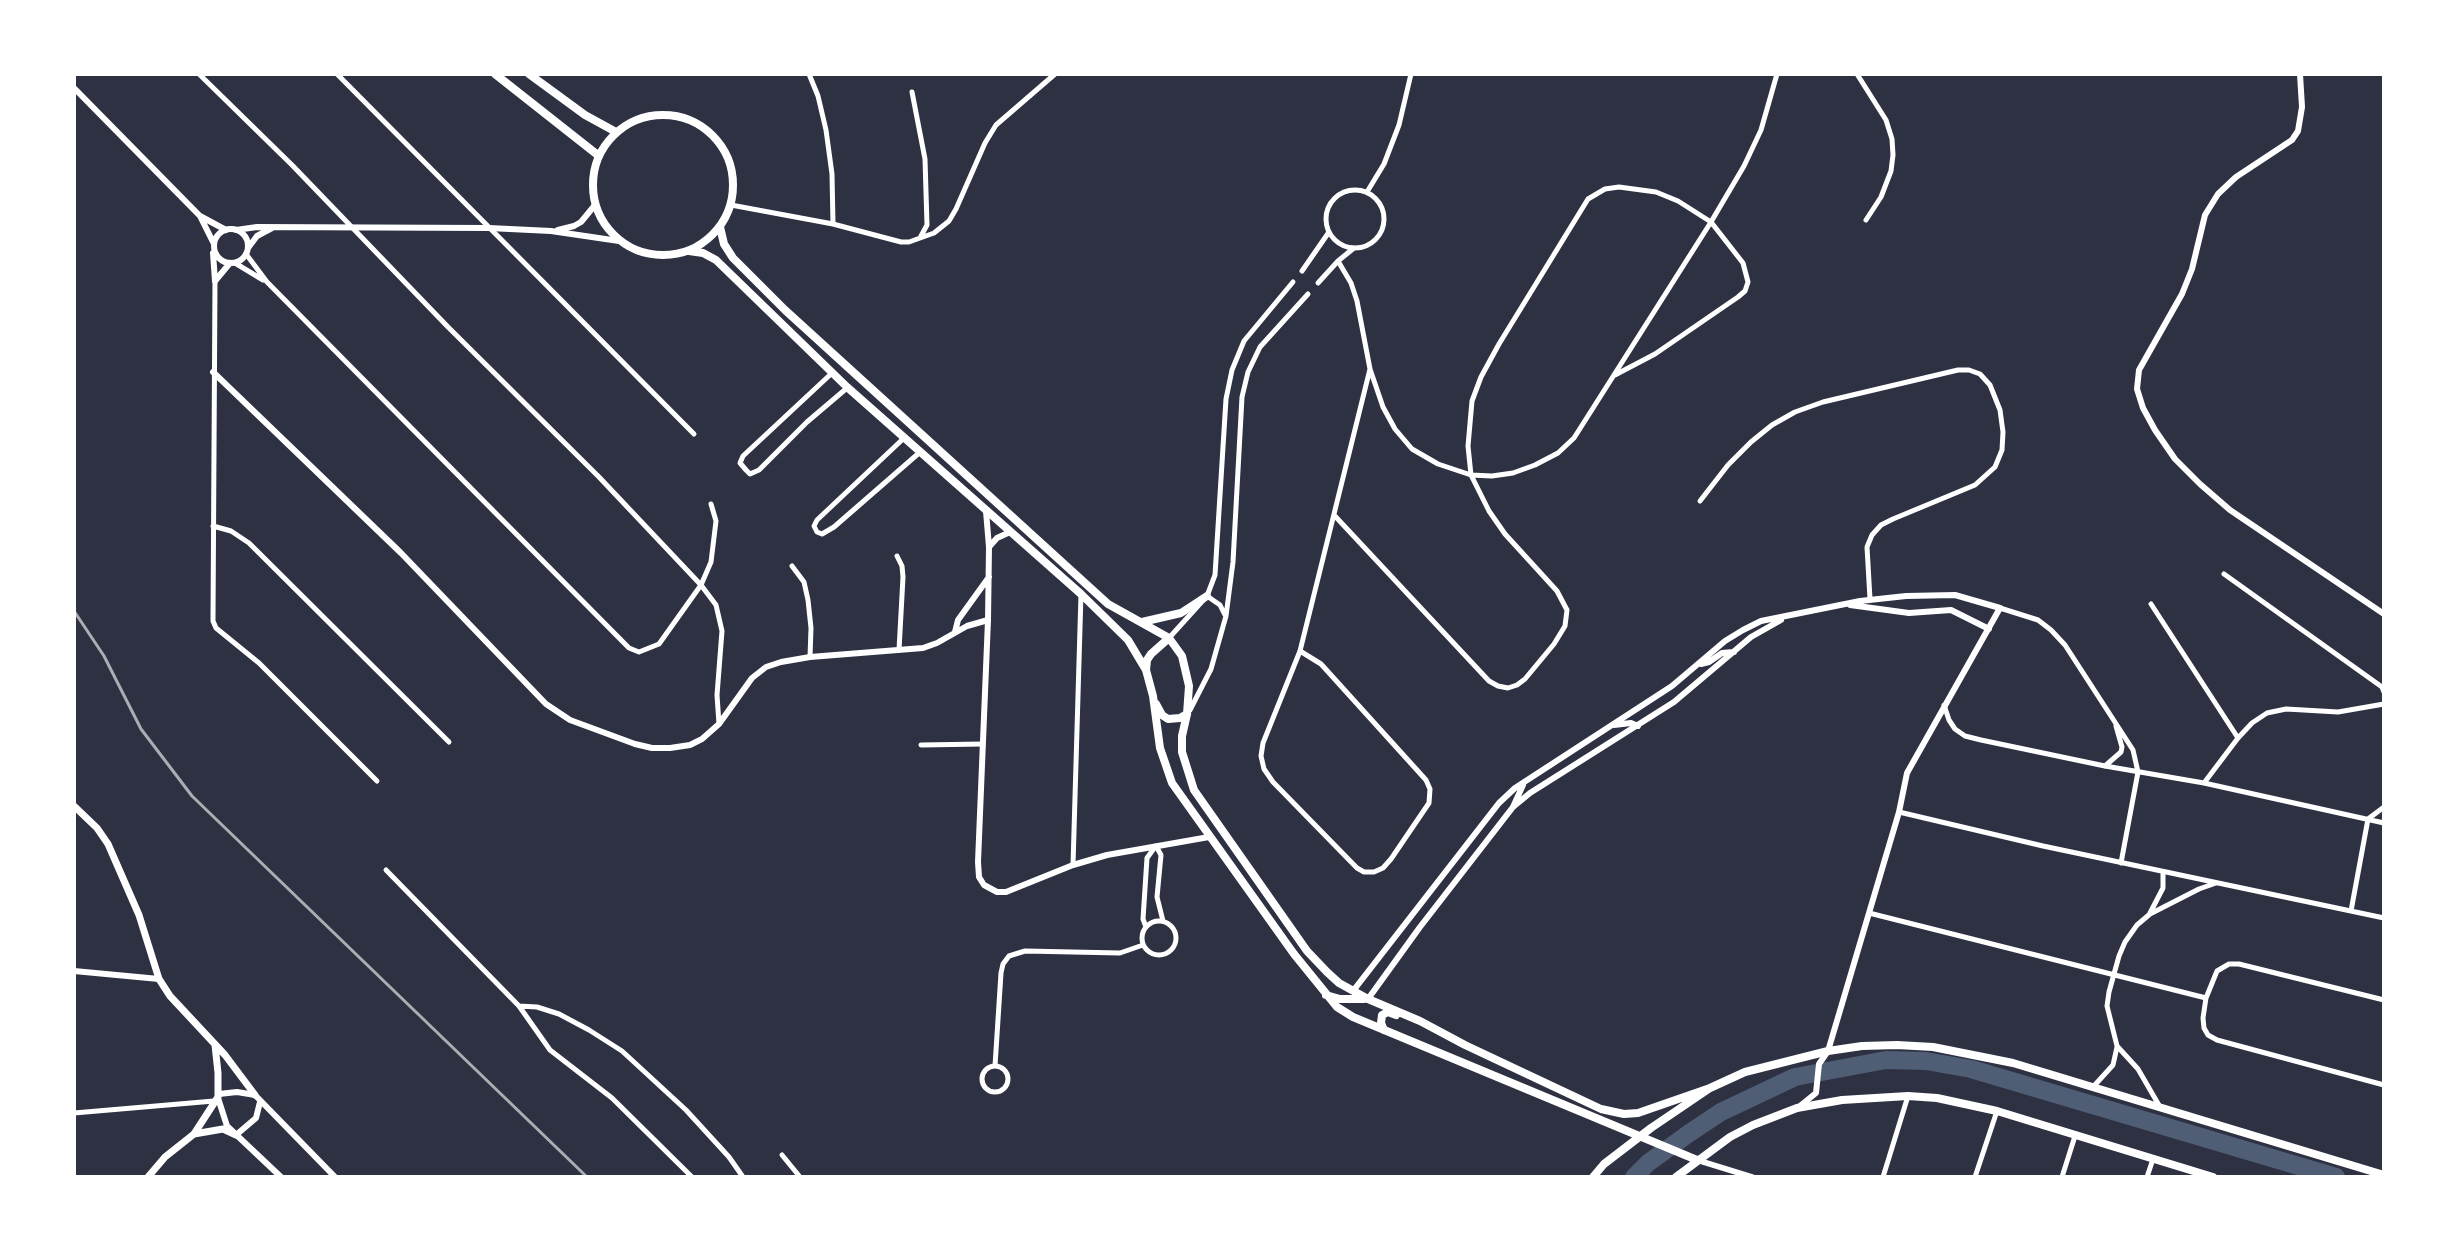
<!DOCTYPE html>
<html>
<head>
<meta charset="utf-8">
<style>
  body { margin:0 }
  #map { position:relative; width:2458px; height:1251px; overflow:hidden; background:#2d3142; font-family:"Varela Round",sans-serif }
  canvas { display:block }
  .frame { position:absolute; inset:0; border:76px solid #fff; pointer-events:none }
</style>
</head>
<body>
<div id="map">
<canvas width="2458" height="1251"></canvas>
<div class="frame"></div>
</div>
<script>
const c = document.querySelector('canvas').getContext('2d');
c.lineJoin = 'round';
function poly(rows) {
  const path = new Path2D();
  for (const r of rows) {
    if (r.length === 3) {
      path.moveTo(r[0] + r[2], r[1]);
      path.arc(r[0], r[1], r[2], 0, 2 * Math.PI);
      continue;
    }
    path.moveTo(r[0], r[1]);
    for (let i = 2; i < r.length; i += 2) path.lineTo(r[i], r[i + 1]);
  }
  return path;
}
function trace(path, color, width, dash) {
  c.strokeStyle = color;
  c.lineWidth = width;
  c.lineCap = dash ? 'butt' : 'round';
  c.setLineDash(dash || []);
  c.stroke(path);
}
trace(poly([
  [1634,1177,1648,1163,1688,1134,1721,1112,1795,1077,1886,1060,1926,1061,1971,1069,2336,1177]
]), '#4f5d75', 18);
trace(poly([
  [199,74,292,165,448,327,599,477,701,585,716,605,722,631,717,695,719,724],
  [337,74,694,434],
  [809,74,818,96,826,130,832,174,833,224],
  [1857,74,1886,120,1892,139,1893,155,1891,171,1881,197,1866,220],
  [912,92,925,159,927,225,921,236],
  [1355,219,29],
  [1367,192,1384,164,1399,125,1411,74],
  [731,205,833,224,901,242,909,242,934,233,949,221,956,209,985,143,996,125,1055,74],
  [246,254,267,282,629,648,639,652,659,644,701,585,711,562,716,521,711,504],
  [1338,261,1351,283,1357,301,1370,369,1383,407,1395,429,1412,449,1438,464,1471,475,1492,476,1513,473,1535,465,1558,453,1574,438,1711,222,1744,166,1761,130,1777,74],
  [235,263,263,280],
  [1302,271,1329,232],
  [215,281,213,621,216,628,259,663,377,781],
  [1318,283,1338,261,1354,248],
  [832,373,743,456,740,463,746,470,750,474,759,470,807,422,847,388],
  [904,438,817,520,814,526,817,532,822,534,834,527,919,453],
  [1700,501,1728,465,1751,442,1772,425,1795,412,1823,402,1958,370,1969,370,1980,374,1990,385,2000,410,2003,432,2002,450,1995,467,1975,485,1893,519,1881,525,1872,535,1867,547,1870,599],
  [1334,515,1489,681,1498,686,1508,688,1517,685,1525,679,1554,644,1565,626,1567,610,1557,591,1505,534,1489,511,1471,475,1468,446,1472,401,1481,377,1499,344,1588,199,1605,189,1619,187,1656,192,1678,201,1711,222,1743,263,1748,282,1745,291,1738,297,1655,354,1615,375],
  [213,526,231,531,249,543,449,742],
  [897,556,902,566,903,577,899,650],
  [792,566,804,582,808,600,811,628,810,657],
  [2224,574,2382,687,2384,692],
  [1207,596,1220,605,1225,615],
  [2151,604,2238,738],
  [2000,608,2038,620,2051,630,2065,645,2133,750,2138,772,2121,863],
  [1169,638,1207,596,1215,575,1226,399,1232,370,1244,341,1293,282],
  [1300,651,1321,664,1426,780,1430,789,1429,803,1391,859,1383,868,1374,872,1364,872,1357,868,1273,782,1264,769,1261,756,1263,743,1300,651,1370,369],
  [1944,705,1949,720,1955,729,1965,736,1981,740,2105,766,2204,783,2384,823],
  [1190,710,1211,669,1226,616,1233,562,1242,397,1248,372,1260,347,1308,294],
  [921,745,983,744],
  [2105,766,2121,752,2122,747,2116,726],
  [2204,783,2238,738,2252,723,2267,713,2286,709,2338,712,2384,704],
  [1899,812,2043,846,2384,918],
  [1156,846,1161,855,1157,897,1163,921],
  [1073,865,1081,594],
  [386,870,519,1006,550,1050,612,1098,692,1177],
  [2351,911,2368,819,2384,807],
  [1869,913,2206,998],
  [2150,913,2163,888,2163,872],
  [1159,938,17],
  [1146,927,1143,919,1147,858,1155,847],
  [2384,1000,2239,964,2229,964,2217,971,2206,998,2203,1018,2204,1028,2208,1035,2217,1040,2384,1085],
  [519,1006,537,1007,559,1014,589,1030,622,1051,686,1110,729,1157,743,1177],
  [995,1066,1001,973,1003,964,1009,956,1025,951,1120,953,1143,945],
  [995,1079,13],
  [2093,1087,2113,1065,2117,1047],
  [2160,1107,2138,1069,2117,1046,2107,1006,2109,992,2119,956,2125,942,2137,925,2150,914,2199,889,2216,883],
  [74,1113,214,1101],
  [782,1155,800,1177],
  [1883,1177,1908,1096],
  [1975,1177,1997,1111],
  [2062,1177,2075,1136],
  [2147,1177,2153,1159]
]), '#fff', 5);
trace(poly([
  [2300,74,2302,107,2298,131,2292,140,2236,177,2218,194,2205,215,2192,269,2182,294,2139,370,2137,389,2143,408,2155,430,2175,459,2200,484,2230,510,2384,614],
  [74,88,200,216,214,244],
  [200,216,226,230],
  [231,246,17],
  [236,230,257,227,489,228,551,231,619,241],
  [558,230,574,226,581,222,595,205],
  [248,248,257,236,272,228],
  [213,253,215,281],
  [215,281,230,263],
  [213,372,401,553,546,704,570,720,635,744,652,748,670,748,690,745,702,739,719,724,752,678,766,667,781,662,810,657,923,648,937,643,967,626,988,620],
  [986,511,989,547,988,620,978,862,979,877,984,885,997,892,1006,892,1073,865,1107,855,1209,837],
  [989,547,997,538,1010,532],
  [1850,605,1909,613,1951,610,1989,629],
  [955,632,958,620,989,577],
  [1701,664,1709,662,1722,653,1734,652],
  [1614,725,1631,723,1638,726],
  [1513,807,1523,785],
  [74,971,159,979],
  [1353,991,1499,803,1515,788,1672,686,1725,641,1743,630,1761,621,1860,601,1906,596,1955,595,2000,608,1907,773,1899,812,1869,913,1828,1051,1819,1064,1816,1093,1800,1106],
  [1368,999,1420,927,1513,807,1530,793,1674,702,1751,637,1781,620],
  [219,1094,237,1092,255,1095,335,1177],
  [218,1098,227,1126,281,1177],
  [236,1135,256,1118,260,1102],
  [1697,1160,1752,1177]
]), '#fff', 6);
trace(poly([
  [74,806,97,828,108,844,139,915,159,979,170,996,225,1055,255,1095],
  [194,1134,223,1129,236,1135],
  [148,1177,165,1157,194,1134,218,1097,218,1073,215,1045]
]), '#fff', 7);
trace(poly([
  [495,74,599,156],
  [529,74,585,115,616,132],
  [663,185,70],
  [720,227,724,244,733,258,785,310,1108,604,1169,638,1182,656,1189,686,1187,714,1182,736,1182,752,1194,790,1307,951,1327,972,1339,983,1368,999,1420,1021,1465,1045,1601,1109,1624,1114,1638,1113,1710,1088],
  [689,251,703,253,716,260,847,387,1081,594,1128,640,1146,670,1153,696,1160,748,1172,783,1294,954,1337,1007,1353,1017,1697,1160],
  [1142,622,1181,613,1207,596],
  [1146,670,1147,660,1151,654,1169,638],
  [1156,704,1162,715,1168,719,1180,718,1187,714],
  [1326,995,1340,999,1364,999],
  [1384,1030,1381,1023,1382,1015,1388,1012,1396,1015],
  [1593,1177,1604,1164,1651,1128,1710,1088,1745,1072,1828,1051,1862,1046,1897,1045,1933,1047,2013,1063,2384,1175],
  [1676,1177,1730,1137,1753,1125,1797,1108,1842,1100,1908,1096,1937,1098,1997,1111,2213,1177]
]), '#fff', 8);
trace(poly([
  [74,611,104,656,141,729,192,796,587,1177]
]), '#abadb3', 3);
</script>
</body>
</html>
